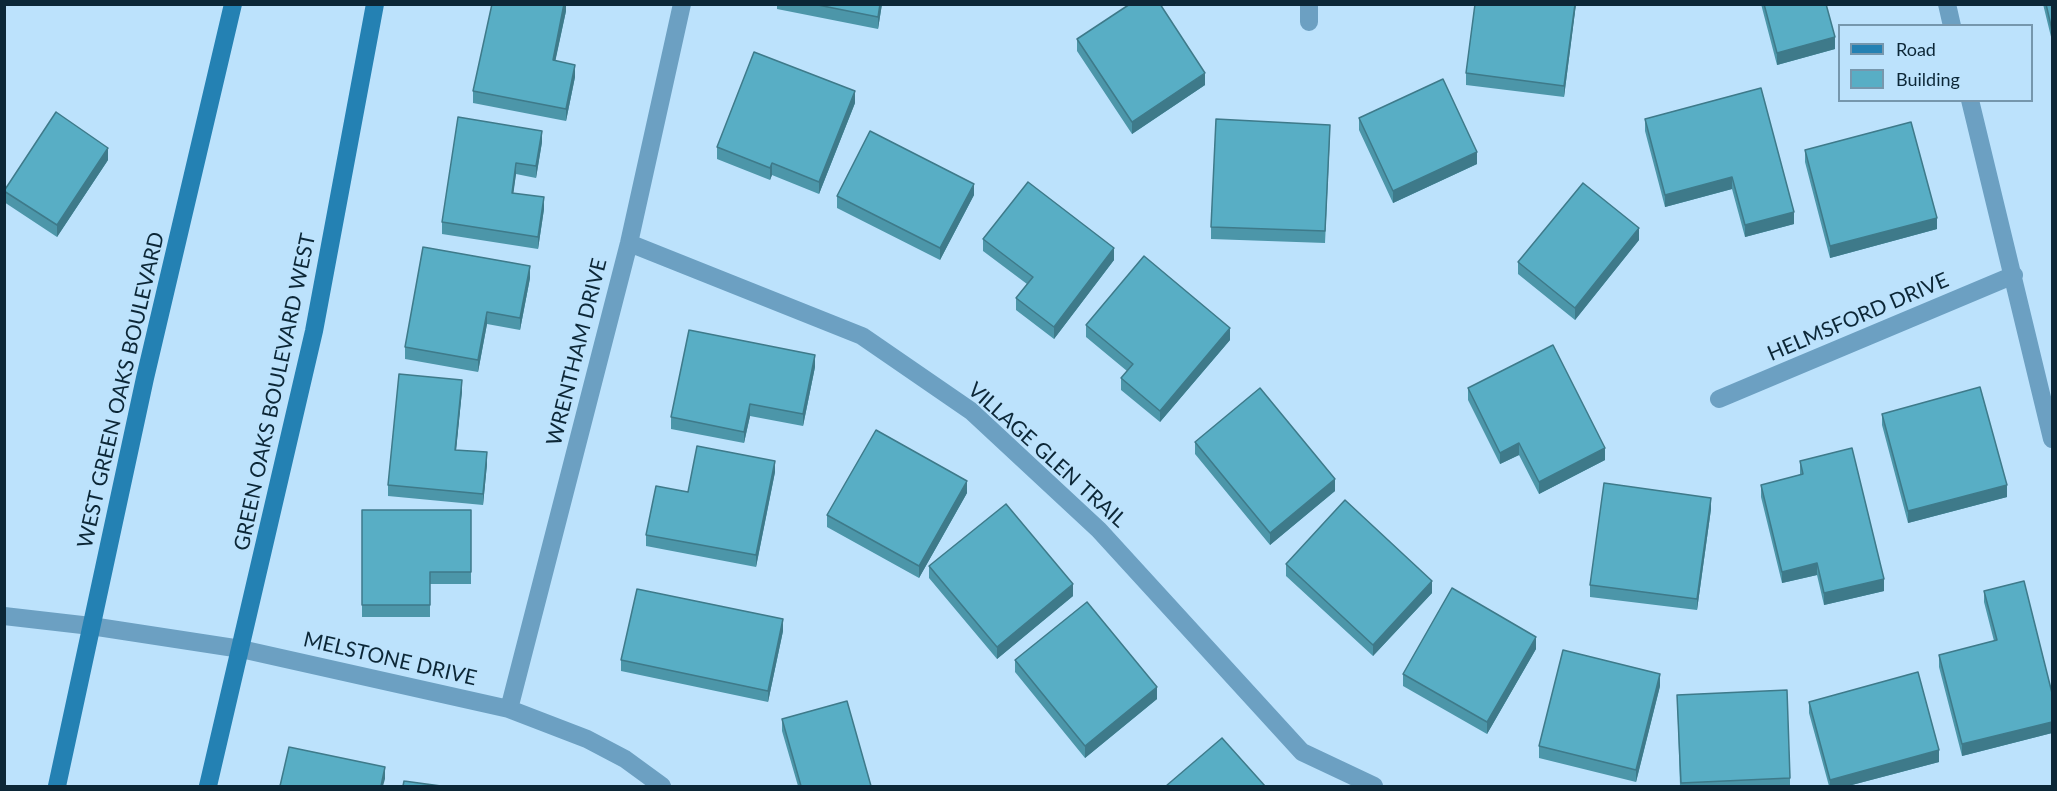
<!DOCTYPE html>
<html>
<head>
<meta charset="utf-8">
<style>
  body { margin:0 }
  #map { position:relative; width:2057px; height:791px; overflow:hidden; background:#bce2fc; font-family:Lato,sans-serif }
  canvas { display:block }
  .frame { position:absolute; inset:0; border:6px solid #0c2737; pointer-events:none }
  .legend { position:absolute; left:1838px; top:24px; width:195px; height:78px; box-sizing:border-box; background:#bce2fc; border:2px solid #7697ad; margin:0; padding:8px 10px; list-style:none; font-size:18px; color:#0c2737 }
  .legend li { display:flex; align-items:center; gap:12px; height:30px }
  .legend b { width:30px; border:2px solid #7697ad }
</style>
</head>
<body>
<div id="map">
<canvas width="2057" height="791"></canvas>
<div class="frame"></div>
<ul class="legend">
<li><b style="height:8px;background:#2481b3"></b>Road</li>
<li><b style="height:16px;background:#58aec5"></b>Building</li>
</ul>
</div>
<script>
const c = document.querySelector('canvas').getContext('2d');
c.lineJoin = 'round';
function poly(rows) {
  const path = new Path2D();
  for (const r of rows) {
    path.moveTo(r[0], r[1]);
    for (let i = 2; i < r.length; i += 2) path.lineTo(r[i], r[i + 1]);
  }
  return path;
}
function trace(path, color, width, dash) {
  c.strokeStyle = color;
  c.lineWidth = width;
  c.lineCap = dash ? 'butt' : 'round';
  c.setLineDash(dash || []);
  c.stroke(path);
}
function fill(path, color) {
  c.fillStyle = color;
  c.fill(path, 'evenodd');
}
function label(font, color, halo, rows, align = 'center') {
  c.font = font + ' Lato,sans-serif';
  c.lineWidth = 4.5;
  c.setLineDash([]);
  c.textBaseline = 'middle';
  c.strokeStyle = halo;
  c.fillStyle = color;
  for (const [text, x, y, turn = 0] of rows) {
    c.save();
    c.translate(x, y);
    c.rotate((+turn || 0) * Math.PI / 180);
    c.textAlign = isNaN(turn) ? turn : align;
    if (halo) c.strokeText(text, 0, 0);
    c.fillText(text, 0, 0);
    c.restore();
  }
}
trace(poly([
  [1947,4,1952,26],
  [1309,22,1309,4],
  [1970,100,2052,439],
  [629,243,862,336,971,411,1099,530,1302,752,1374,786],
  [1719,399,2014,275],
  [4,616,91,626,241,649,509,709,587,739,625,759,662,786],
  [509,709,629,243,682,4]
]), '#6ca0c2', 18);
trace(poly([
  [57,786,145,378,233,4],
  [208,786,314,331,375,4]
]), '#2481b3', 18);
fill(poly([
  [566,4,566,11,555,61,575,77,566,121,473,103,473,91],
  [777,4,882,4,878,29,777,9],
  [1475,4,1576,4,1564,97,1466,85,1466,73],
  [1761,4,1826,4,1835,49,1777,65],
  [2043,4,2052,4,2052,41],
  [1077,39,1205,85,1132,134,1077,51],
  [1761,88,1794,224,1745,237,1732,189,1665,207,1645,131,1645,119],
  [855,103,819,194,772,175,770,180,717,159,717,147],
  [1359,118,1477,164,1393,203,1359,130],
  [1330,136,1325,243,1211,239,1211,227],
  [542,142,536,178,516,174,513,193,544,209,538,249,442,234,442,222],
  [1805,150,1937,229,1830,258,1805,162],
  [108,160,57,237,4,202,4,189],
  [974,195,940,260,837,208,837,196],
  [983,239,1114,260,1054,339,1016,310,1016,298,1027,284,983,251],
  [1639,240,1575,320,1518,274,1518,262],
  [530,278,520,330,487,324,478,372,405,359,405,347],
  [1086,325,1230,340,1160,422,1121,390,1121,378,1127,371,1086,337],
  [815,367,803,426,750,416,744,443,671,429,671,417],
  [1468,388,1605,460,1539,494,1519,455,1500,464,1468,400],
  [462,391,456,450,487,464,483,505,388,496,388,485],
  [1882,414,2007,497,1908,523,1882,425],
  [1195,442,1335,491,1270,545,1195,454],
  [1800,461,1884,591,1824,605,1817,575,1782,583,1761,497,1761,485,1800,475],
  [775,472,756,567,646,546,646,535,688,492],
  [967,493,919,578,827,527,827,515],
  [1711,509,1697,610,1590,597,1590,585],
  [362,510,471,510,471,584,430,584,430,617,362,617],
  [1286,564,1432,593,1373,656,1286,576],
  [929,566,1073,596,997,659,929,578],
  [1984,591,2052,693,2052,733,1962,756,1939,667,1939,655,1994,641,1984,602],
  [783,631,768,702,621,671,621,660],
  [1536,649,1487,734,1403,686,1403,674],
  [1015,660,1157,699,1085,758,1015,672],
  [1660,686,1636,782,1539,758,1539,746],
  [1677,695,1790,778,1790,786,1680,786],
  [1809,702,1939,762,1848,786,1829,786,1809,713],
  [782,719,871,786,798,786,782,731]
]), '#4c96a9');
fill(poly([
  [564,4,566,4,566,11,553,72,553,60],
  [880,4,882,4,878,29,878,17],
  [1575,4,1576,4,1564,97,1564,86],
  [1835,37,1835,49,1777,65,1777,53],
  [575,65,575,77,566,121,566,109],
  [1205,73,1205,85,1132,134,1132,122],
  [855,91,855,103,819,194,819,182],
  [542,131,542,142,536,178,536,166],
  [108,148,108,160,57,237,57,225],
  [1477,152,1477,164,1393,203,1393,191],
  [516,163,516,174,512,204,512,193],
  [772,163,772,175,770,180,770,168],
  [1732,177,1732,189,1665,207,1665,195],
  [974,184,974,195,940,260,940,248],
  [544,197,544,209,538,249,538,237],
  [1794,212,1794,224,1745,237,1745,225],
  [1937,218,1937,229,1830,258,1830,246],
  [1639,228,1639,240,1575,320,1575,308],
  [1114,248,1114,260,1054,339,1054,327],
  [530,266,530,278,520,330,520,318],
  [487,312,487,324,478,372,478,360],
  [1230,328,1230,340,1160,422,1160,411],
  [815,355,815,367,803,426,803,414],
  [462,380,462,391,455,461,455,450],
  [750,404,750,416,744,443,744,432],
  [1519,443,1519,455,1500,464,1500,453],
  [1605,448,1605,460,1539,494,1539,482],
  [487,452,487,464,483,505,483,494],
  [775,461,775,472,756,567,756,555],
  [1335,479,1335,491,1270,545,1270,533],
  [967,481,967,493,919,578,919,566],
  [2007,485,2007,497,1908,523,1908,511],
  [1711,498,1711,509,1697,610,1697,599],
  [1817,563,1817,575,1782,583,1782,572],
  [1884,579,1884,591,1824,605,1824,593],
  [1432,581,1432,593,1373,656,1373,645],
  [1073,584,1073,596,997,659,997,647],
  [783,619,783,631,768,702,768,691],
  [1536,637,1536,649,1487,734,1487,722],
  [1660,674,1660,686,1636,782,1636,770],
  [1157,687,1157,699,1085,758,1085,746],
  [2052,722,2052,733,1962,756,1962,744],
  [1939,750,1939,762,1848,786,1830,786,1830,780],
  [385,767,385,779,383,786,381,786]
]), '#3e7a8a');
const building = poly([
  [492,4,564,4,553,60,575,65,566,109,473,91,492,4],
  [813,4,880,4,878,17,813,4],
  [1130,4,1160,4,1205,73,1132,122,1077,39,1130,4],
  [1475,4,1575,4,1564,86,1466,73,1475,4],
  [1764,4,1826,4,1835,37,1777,53,1764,4],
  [2046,4,2052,4,2052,30,2046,4],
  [754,52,855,91,819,182,772,163,770,168,717,147,754,52],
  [1443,79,1477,152,1393,191,1359,118,1443,79],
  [1761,88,1794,212,1745,225,1732,177,1665,195,1645,119,1761,88],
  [56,112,108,148,57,225,4,191,56,112],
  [458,117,542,131,536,166,516,163,512,193,544,197,538,237,442,222,458,117],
  [1216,119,1330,125,1325,231,1211,227,1216,119],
  [1911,122,1937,218,1830,246,1805,150,1911,122],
  [870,131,974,184,940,248,837,196,870,131],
  [1028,182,1114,248,1054,327,1016,298,1033,277,983,239,1028,182],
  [1583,183,1639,228,1575,308,1518,262,1583,183],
  [423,247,530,266,520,318,487,312,478,360,405,347,423,247],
  [1144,256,1230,328,1160,411,1121,378,1133,364,1086,325,1144,256],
  [689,330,815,355,803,414,750,404,744,432,671,417,689,330],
  [1553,345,1605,448,1539,482,1519,443,1500,453,1468,388,1553,345],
  [399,374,462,380,455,450,487,452,483,494,388,485,399,374],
  [1980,387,2007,485,1908,511,1882,414,1980,387],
  [1260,388,1335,479,1270,533,1195,442,1260,388],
  [876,430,967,481,919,566,827,515,876,430],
  [697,446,775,461,756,555,646,535,656,486,688,492,697,446],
  [1852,448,1884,579,1824,593,1817,563,1782,572,1761,485,1803,474,1800,461,1852,448],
  [1604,483,1711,498,1697,599,1590,585,1604,483],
  [1345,500,1432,581,1373,645,1286,564,1345,500],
  [1006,504,1073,584,997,647,929,566,1006,504],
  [362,510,471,510,471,572,430,572,430,605,362,605,362,510],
  [2024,581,2052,693,2052,722,1962,744,1939,655,1997,640,1984,591,2024,581],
  [1452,588,1536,637,1487,722,1403,674,1452,588],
  [637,589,783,619,768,691,621,660,637,589],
  [1087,602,1157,687,1085,746,1015,660,1087,602],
  [1563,650,1660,674,1636,770,1539,746,1563,650],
  [1918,672,1939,750,1830,780,1809,702,1918,672],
  [1787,690,1790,778,1681,783,1677,695,1787,690],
  [847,701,871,786,801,786,782,719,847,701],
  [1222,738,1265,786,1166,786,1222,738],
  [289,747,385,767,381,786,280,786,289,747],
  [404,781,441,786,403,786,404,781]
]);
fill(building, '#58aec5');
trace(building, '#3e7a8a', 1.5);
label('21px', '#0c2737', '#bce2fc', [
  ["HELMSFORD DRIVE",1858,317,-23],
  ["WRENTHAM DRIVE",577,352,-76],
  ["WEST GREEN OAKS BOULEVARD",121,390,-77],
  ["GREEN OAKS BOULEVARD WEST",275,392,-78],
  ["VILLAGE GLEN TRAIL",1047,455,42],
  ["MELSTONE DRIVE",390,659,13]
]);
</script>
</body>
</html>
